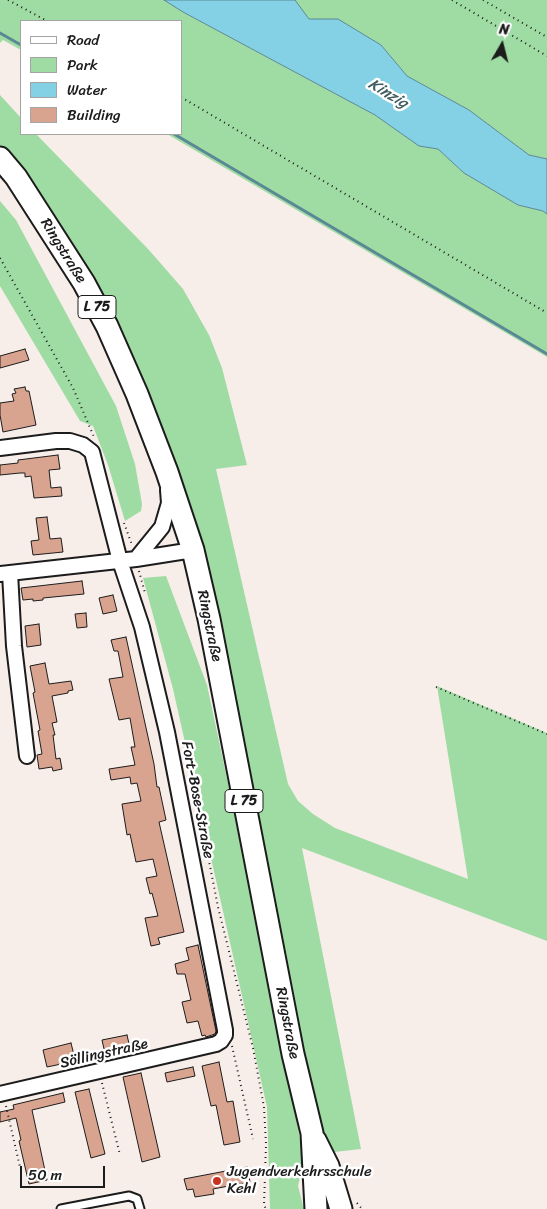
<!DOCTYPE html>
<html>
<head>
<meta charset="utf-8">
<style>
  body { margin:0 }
  #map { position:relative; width:547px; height:1209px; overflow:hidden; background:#f7ede9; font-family:Sriracha,sans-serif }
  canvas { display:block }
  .legend { position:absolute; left:20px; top:20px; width:162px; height:115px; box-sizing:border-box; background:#fff; border:1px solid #a4a4a4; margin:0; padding:6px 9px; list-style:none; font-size:15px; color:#1c1c1c }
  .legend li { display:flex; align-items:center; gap:10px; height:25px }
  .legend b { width:25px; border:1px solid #a4a4a4 }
  .north { position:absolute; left:477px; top:20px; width:50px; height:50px; -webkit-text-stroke:4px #fff; paint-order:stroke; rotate:8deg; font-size:14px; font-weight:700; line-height:20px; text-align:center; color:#1c1c1c }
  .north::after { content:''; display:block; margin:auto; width:18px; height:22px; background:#1c1c1c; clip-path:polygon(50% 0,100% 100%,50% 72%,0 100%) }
  .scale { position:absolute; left:20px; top:1166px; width:85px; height:22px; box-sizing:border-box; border:2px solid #1c1c1c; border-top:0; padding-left:6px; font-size:15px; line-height:18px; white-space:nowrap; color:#1c1c1c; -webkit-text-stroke:4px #fff; paint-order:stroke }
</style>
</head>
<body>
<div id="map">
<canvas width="547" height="1209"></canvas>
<ul class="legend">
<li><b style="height:6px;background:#fff"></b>Road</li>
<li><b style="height:14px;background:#9fdca4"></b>Park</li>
<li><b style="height:14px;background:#84d0e4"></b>Water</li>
<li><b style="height:14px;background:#d9a48f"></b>Building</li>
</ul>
<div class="north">N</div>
<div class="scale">50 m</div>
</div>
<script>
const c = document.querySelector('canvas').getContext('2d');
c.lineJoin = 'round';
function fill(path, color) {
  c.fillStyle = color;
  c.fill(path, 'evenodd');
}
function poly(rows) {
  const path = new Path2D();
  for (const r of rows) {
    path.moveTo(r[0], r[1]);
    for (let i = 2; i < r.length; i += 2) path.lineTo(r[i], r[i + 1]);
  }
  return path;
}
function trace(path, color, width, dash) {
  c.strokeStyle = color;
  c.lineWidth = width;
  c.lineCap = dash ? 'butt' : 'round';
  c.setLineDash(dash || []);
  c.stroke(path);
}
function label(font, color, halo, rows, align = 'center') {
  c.font = font + ' Sriracha,sans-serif';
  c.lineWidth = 5;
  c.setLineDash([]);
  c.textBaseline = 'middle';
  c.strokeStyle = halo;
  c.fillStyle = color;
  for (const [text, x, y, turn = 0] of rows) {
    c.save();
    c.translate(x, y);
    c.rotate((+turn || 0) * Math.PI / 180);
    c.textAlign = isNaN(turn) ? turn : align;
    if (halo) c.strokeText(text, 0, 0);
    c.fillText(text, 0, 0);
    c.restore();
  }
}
fill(poly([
  [0,0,164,0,183,12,375,115,419,146,438,149,464,173,518,205,543,211,547,214,547,357,167,134,181,134,181,21,21,21,21,50,3,40,0,43],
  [295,0,547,0,547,159,529,155,469,110,407,76,381,45,338,19,309,19],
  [0,95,21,118,21,134,36,134,149,250,183,289,209,335,222,368,247,465,216,469,288,784,298,801,313,814,335,828,468,879,437,686,547,733,547,941,302,848,361,1149,334,1152,328,1150,324,1139,301,1041,261,843,220,617,189,503,161,432,0,149],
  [0,201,16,220,116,406,135,464,142,504,141,511,125,521,108,465,93,426,80,421,0,286],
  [166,576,207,685,270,980,299,1134,303,1163,298,1186,304,1209,270,1209,267,1107,173,689,143,578]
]), '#9fdca4');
const water = poly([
  [164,0,295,0,309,19,338,19,381,45,407,76,469,110,529,155,547,159,547,214,543,211,518,205,464,173,438,149,419,146,375,115,183,12,164,0]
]);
fill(water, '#84d0e4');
trace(water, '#5a8894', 1);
trace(poly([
  [0,33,21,45],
  [174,134,547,354]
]), '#5a8894', 3);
const building = poly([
  [25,349,29,360,0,368,0,356,25,349],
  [25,387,26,391,29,391,36,425,3,432,0,415,0,403,14,401,12,394,16,393,14,389,25,387],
  [58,455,60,469,49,470,51,488,61,487,62,496,34,498,31,476,25,477,25,473,20,473,0,475,0,465,18,463,18,460,58,455],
  [47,517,50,539,61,538,63,552,33,555,31,541,39,540,36,518,47,517],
  [82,581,84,594,43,598,43,600,33,601,33,599,23,600,21,588,82,581],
  [113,595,117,611,103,614,99,598,113,595],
  [86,613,87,627,77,628,75,614,86,613],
  [39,624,41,645,27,647,25,626,39,624],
  [126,637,154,764,157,787,159,787,166,820,159,822,184,932,158,938,160,944,151,946,145,918,158,916,152,893,150,894,146,878,157,876,153,859,136,862,130,834,127,835,122,804,141,801,137,783,131,784,130,777,111,780,109,769,135,765,131,747,135,747,130,718,119,720,109,679,123,677,118,651,114,651,111,640,126,637],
  [45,663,49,684,71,681,73,690,68,691,68,693,52,696,57,722,52,723,55,735,53,735,56,759,60,758,62,769,53,771,52,767,39,769,37,755,42,754,38,731,40,730,33,693,35,692,30,666,45,663],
  [198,945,216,1031,215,1034,206,1037,205,1035,202,1036,198,1021,187,1023,182,1002,191,1000,185,974,177,974,175,964,189,960,186,948,198,945],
  [127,1035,130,1048,110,1053,109,1048,104,1049,102,1040,127,1035],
  [71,1043,74,1055,65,1057,66,1063,47,1067,43,1050,71,1043],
  [219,1062,227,1102,233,1101,240,1142,224,1145,216,1105,211,1106,202,1066,219,1062],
  [193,1067,195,1076,167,1082,165,1073,193,1067],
  [141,1073,160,1157,142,1162,123,1077,141,1073],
  [89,1089,105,1154,91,1158,75,1092,89,1089],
  [63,1093,65,1102,32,1110,47,1180,29,1184,19,1141,21,1140,16,1118,0,1122,0,1112,14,1109,13,1105,63,1093],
  [247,1167,250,1182,213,1189,214,1194,195,1197,193,1189,187,1190,184,1179,247,1167]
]);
fill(building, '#d9a48f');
trace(building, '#1c1c1c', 1);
const service = poly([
  [61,1209,129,1196,137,1199,140,1209]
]);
const minor = poly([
  [0,448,56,441,70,441,83,445,92,452,120,561,142,627,167,732,225,1030,225,1035,221,1041,216,1044,0,1094],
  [136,559,162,527,169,503,168,490],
  [10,573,14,646,27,756],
  [0,574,136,559,193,550]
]);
const primary = poly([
  [0,158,16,177,84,283,107,326,137,394,167,472,193,550,209,619,293,1054,312,1133,316,1209],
  [315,1140,328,1166,341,1209]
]);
trace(service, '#1c1c1c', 11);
trace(minor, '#1c1c1c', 18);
trace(primary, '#1c1c1c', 25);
trace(poly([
  [8,0,47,21],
  [452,0,547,56],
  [483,0,547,37],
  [181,97,547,313],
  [0,258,73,388,94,437],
  [124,523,132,545],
  [139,571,145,593],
  [436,687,547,734],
  [183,741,198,805,218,907,253,1048,264,1107,266,1144,264,1205,266,1209],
  [232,1046,253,1139],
  [102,1083,120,1155],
  [6,1106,20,1167],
  [357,1203,362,1209]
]), '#1c1c1c', 2, [1, 4]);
trace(service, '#fff', 7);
trace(minor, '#fff', 14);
trace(primary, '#fff', 21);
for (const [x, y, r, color] of [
  [217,1181,5,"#c8321e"]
]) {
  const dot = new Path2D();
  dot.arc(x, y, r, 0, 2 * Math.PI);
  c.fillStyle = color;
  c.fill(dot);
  trace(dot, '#fff', 2);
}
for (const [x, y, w] of [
  [97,307,38],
  [244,801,38]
]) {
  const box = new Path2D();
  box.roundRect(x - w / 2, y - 11.5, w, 23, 4);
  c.fillStyle = '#fff';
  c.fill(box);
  trace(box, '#1c1c1c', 1);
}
label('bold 14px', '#1c1c1c', null, [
  ["L 75",97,307],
  ["L 75",244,801]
]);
label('15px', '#1c1c1c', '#fff', [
  ["Ringstraße",63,251,58],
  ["Ringstraße",209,626,78],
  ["Fort-Bose-Straße",197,800,79],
  ["Ringstraße",287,1023,79],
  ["Söllingstraße",104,1054,-13]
]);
label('15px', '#1c1c1c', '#fff', [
  ["Jugendverkehrsschule",227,1172],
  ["Kehl",227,1189]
], 'left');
label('italic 16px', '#405b62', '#fff', [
  ["Kinzig",388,94,31]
]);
</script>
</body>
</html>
